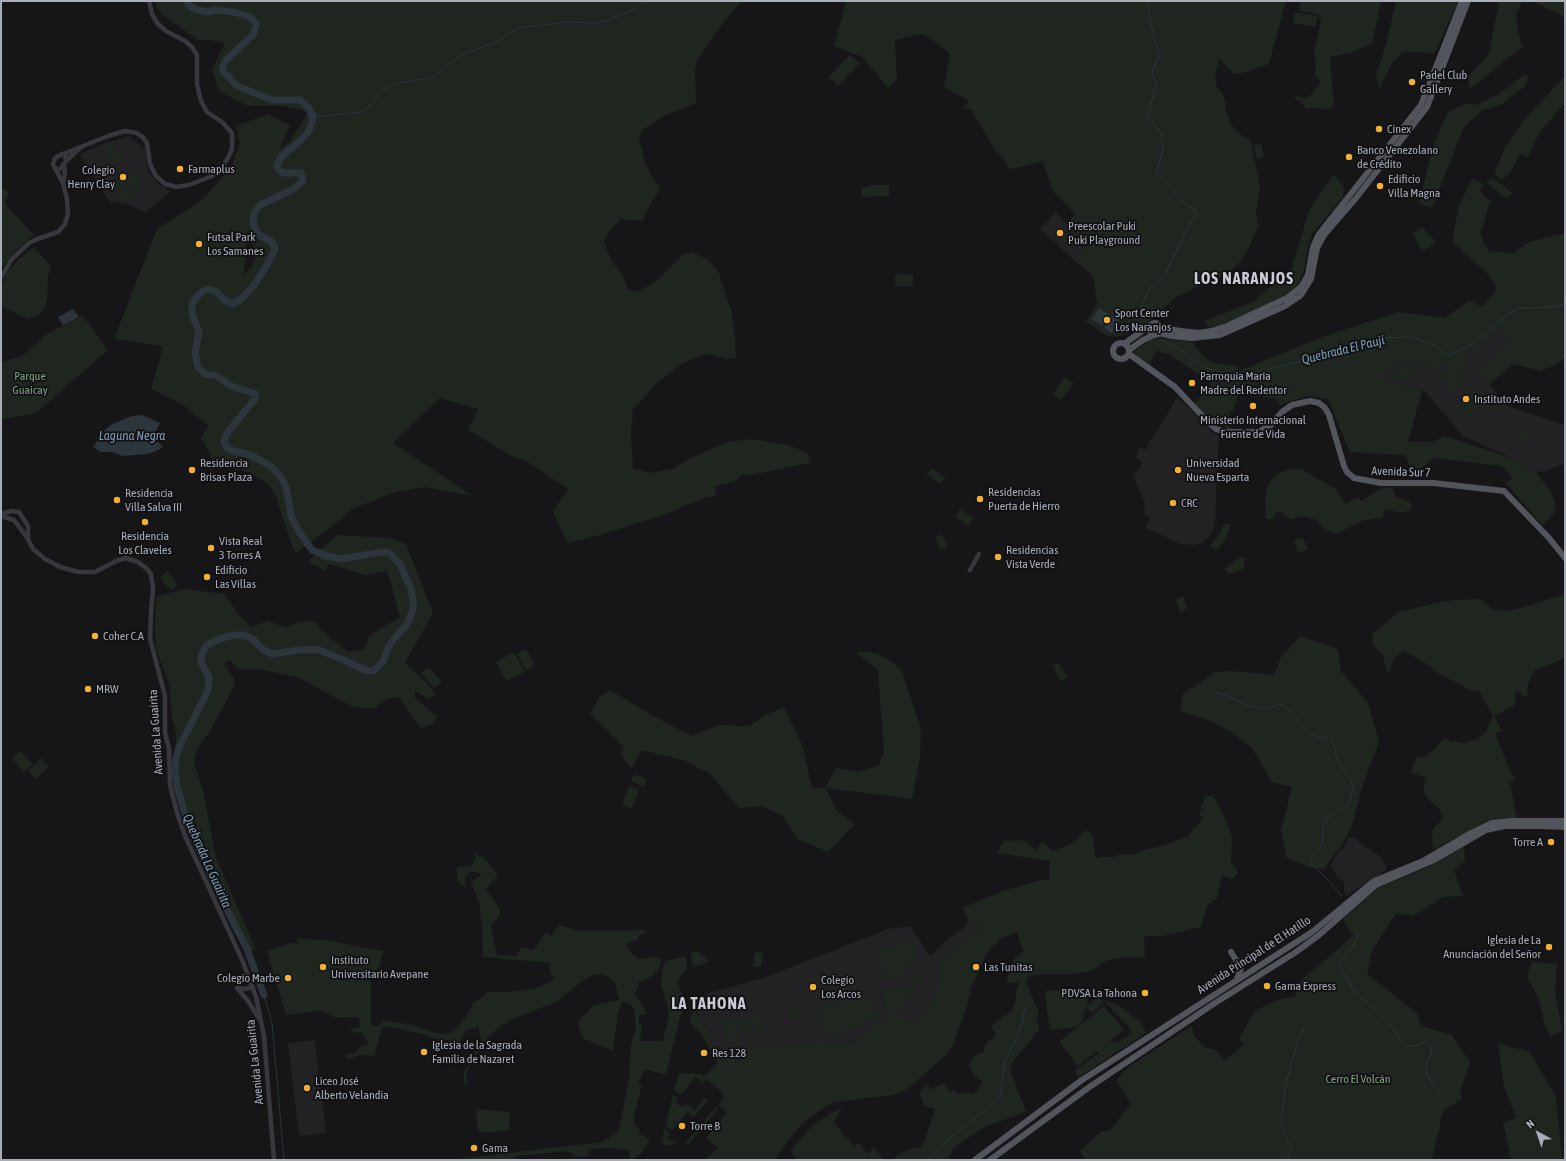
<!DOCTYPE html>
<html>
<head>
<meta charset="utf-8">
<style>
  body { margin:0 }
  #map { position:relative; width:1566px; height:1161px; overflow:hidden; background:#161618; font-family:"Asap Condensed",sans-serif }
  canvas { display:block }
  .frame { position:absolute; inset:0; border:2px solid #a8adb8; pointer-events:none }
  .north { position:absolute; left:1518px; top:1113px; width:40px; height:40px; -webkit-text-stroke:3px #111113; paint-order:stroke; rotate:320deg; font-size:11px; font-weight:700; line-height:16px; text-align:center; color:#a8adb8 }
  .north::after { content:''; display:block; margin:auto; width:14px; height:18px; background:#a8adb8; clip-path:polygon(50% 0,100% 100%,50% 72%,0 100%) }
</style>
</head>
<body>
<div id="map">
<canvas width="1566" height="1161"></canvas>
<div class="frame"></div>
<div class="north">N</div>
</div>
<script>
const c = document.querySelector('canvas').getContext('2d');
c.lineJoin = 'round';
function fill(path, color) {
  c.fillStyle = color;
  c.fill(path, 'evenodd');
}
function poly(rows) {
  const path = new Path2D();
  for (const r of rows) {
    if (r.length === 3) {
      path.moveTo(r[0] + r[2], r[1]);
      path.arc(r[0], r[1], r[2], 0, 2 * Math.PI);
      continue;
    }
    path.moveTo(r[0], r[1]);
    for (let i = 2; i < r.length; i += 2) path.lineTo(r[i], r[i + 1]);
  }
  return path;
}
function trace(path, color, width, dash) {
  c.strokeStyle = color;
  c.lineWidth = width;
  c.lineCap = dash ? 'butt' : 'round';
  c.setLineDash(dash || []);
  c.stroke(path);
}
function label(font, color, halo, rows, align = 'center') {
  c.font = font + ' "Asap Condensed",sans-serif';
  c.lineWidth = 3.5;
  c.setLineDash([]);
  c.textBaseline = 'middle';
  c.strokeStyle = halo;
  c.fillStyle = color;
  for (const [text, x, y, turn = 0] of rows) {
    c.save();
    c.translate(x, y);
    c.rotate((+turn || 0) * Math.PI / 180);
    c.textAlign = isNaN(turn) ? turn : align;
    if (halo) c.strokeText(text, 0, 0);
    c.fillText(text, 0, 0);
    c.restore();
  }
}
fill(poly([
  [129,136,145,149,148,171,157,183,171,191,145,213,127,204,117,202,110,202,80,154,105,143],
  [1056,212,1086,246,1074,260,1040,229],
  [1500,331,1509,343,1476,372,1489,384,1507,406,1565,425,1565,463,1547,471,1536,472,1514,459,1463,436,1424,390,1422,391,1379,376,1402,361,1431,367],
  [1177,397,1212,432,1219,435,1215,520,1213,530,1208,538,1201,543,1194,545,1181,544,1146,528,1150,517,1144,514,1145,503,1133,476,1143,463,1135,457,1138,453,1138,448,1147,449,1148,443,1161,425],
  [1354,837,1364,846,1377,854,1386,865,1386,870,1346,896,1344,890,1344,882,1337,877,1331,865,1339,851,1346,845,1348,838],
  [976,920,980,930,965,940,936,968,941,971,938,980,938,986,930,1004,915,1023,897,1016,911,985,904,989,903,986,893,990,885,990,881,995,887,1013,885,1020,872,1026,855,1041,845,1044,830,1041,738,1052,728,1052,715,1046,710,1036,705,1023,697,1012,694,1011,695,1002,709,993,766,977,888,929,910,926,930,956,949,938],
  [315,1040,326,1133,299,1136,288,1043]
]), '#222225');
fill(poly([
  [155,1,742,1,723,23,697,60,695,70,696,103,664,116,644,129,639,138,645,163,654,180,661,187,646,212,643,221,621,219,610,230,604,241,607,250,613,263,623,275,628,290,636,292,650,285,662,276,683,254,692,252,707,259,715,267,719,273,727,299,731,309,735,337,736,358,726,359,714,355,704,354,682,364,657,383,642,400,633,408,631,434,633,468,650,473,672,469,695,456,727,442,751,439,788,445,808,453,810,463,751,475,742,474,736,481,715,486,716,496,704,498,663,515,600,535,568,543,563,535,553,511,568,489,526,461,512,456,468,430,478,409,440,398,393,443,473,496,425,487,396,492,354,508,321,535,296,553,291,543,275,494,269,485,251,473,242,470,217,468,201,437,209,426,183,405,151,389,163,346,114,339,157,229,201,201,231,168,240,143,236,126,268,114,290,126,279,150,291,140,308,112,284,106,248,106,219,91,212,69,225,43,209,40,198,40,163,15,157,8],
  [247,232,256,253,254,264,244,275],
  [846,1,1286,1,1269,64,1243,73,1234,74,1219,58,1215,77,1217,88,1222,92,1225,100,1226,110,1230,122,1236,131,1251,142,1260,187,1256,212,1258,227,1249,248,1239,263,1232,270,1209,284,1195,288,1175,298,1142,328,1138,329,1138,327,1133,324,1127,335,1124,333,1120,336,1113,337,1107,336,1086,322,1098,303,1096,298,1093,276,1074,260,1086,246,1067,224,1075,214,1052,190,1043,161,1021,167,1008,169,1006,161,995,150,971,109,962,109,969,101,944,87,950,54,929,37,921,34,895,40,897,79,888,88,862,57,834,46],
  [1301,1,1381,1,1372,44,1350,53,1330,57,1334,105,1329,109,1306,108,1302,103,1294,98,1296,96,1307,98,1311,95,1321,82,1315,75,1316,64,1314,53,1321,21,1317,14,1299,11],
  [1396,1,1458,1,1435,53,1403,52,1391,65,1379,89,1376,74,1385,48],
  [1499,1,1522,1,1516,14,1519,36,1522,47,1470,89,1468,77,1489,54],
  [1532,1,1565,1,1565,18,1559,14],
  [1295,12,1317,16,1316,27,1293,23],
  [849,55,860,63,838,86,829,77],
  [1524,75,1528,76,1525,86,1502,104,1481,111,1464,127,1432,208,1419,204,1433,146,1448,112,1469,103,1477,105,1500,93],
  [1565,76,1565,103,1539,133,1528,157,1520,154,1511,172,1502,180,1494,174,1505,147,1524,120],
  [113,142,124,159,114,166,103,149],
  [1261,143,1264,157,1257,159,1253,145],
  [133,171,144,188,134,195,123,177],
  [1334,174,1344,187,1343,197,1312,234,1308,246,1305,266,1299,284,1287,295,1236,319,1210,329,1204,321,1253,302,1292,268,1309,210],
  [1492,177,1513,193,1507,199,1487,183],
  [121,178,133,195,123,202,111,185],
  [1472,179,1484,184,1480,191,1490,201,1481,233,1483,241,1489,251,1512,254,1529,242,1565,233,1565,357,1556,365,1540,371,1514,364,1489,384,1476,372,1509,343,1500,331,1464,357,1466,366,1462,370,1462,379,1466,383,1454,393,1438,374,1452,365,1431,367,1402,361,1379,376,1422,391,1408,442,1432,442,1445,436,1514,459,1536,472,1553,495,1556,507,1553,515,1542,525,1506,483,1512,478,1502,466,1434,458,1414,474,1405,455,1350,452,1328,399,1306,396,1280,405,1276,399,1239,392,1233,412,1230,411,1228,427,1214,425,1194,405,1211,383,1168,353,1164,354,1157,350,1149,365,1133,353,1134,351,1150,340,1156,338,1192,342,1205,358,1216,364,1237,366,1239,371,1322,337,1398,312,1445,318,1470,300,1482,307,1497,289,1488,274,1452,242,1459,205],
  [869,185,889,185,889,196,862,197,862,187,869,187],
  [1,188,9,192,5,204,34,235,18,248,4,264,1,270],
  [1422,227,1436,242,1423,251,1412,234],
  [33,247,51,266,48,277,47,299,45,308,38,315,27,319,1,306,1,287,6,274,19,259],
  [895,274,913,275,913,286,895,286],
  [83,316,108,350,36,413,1,420,1,362,22,356,48,333],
  [1399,364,1417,366,1409,382,1389,377],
  [1065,377,1074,383,1061,400,1053,394],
  [1474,390,1484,402,1465,418,1455,407],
  [1523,429,1531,432,1525,445,1517,442],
  [932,468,945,478,940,484,927,474],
  [1291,469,1301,469,1336,489,1346,504,1358,497,1361,501,1380,489,1393,487,1394,492,1396,497,1409,501,1412,506,1410,510,1402,513,1385,509,1383,517,1362,521,1342,531,1334,534,1326,530,1316,520,1305,516,1291,519,1280,512,1276,513,1273,519,1266,519,1265,498,1267,487,1272,479,1279,473],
  [1165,497,1182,497,1182,506,1165,507],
  [960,509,974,518,969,526,955,517],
  [1224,524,1231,524,1227,537,1216,551,1210,545,1219,535],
  [942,534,948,547,941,550,935,537],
  [337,535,389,538,406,544,433,613,405,663,427,683,436,695,428,699,415,691,415,698,438,717,432,724,420,728,399,697,387,699,376,707,367,709,351,706,297,677,258,669,240,670,229,660,224,664,234,678,234,687,210,731,197,749,194,763,203,790,216,858,256,950,245,951,195,847,185,823,175,787,176,734,172,717,169,683,156,650,155,623,156,597,184,589,225,594,238,614,251,627,268,621,287,628,295,623,305,621,316,622,321,630,348,652,364,649,369,636,400,617,387,570,366,575,328,564,326,571,308,561],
  [1303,537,1308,550,1298,552,1294,540],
  [1245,557,1243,569,1228,574,1225,568,1239,558],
  [167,571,178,585,171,591,160,577],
  [1565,594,1565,658,1534,671,1528,684,1527,698,1516,690,1515,705,1494,716,1502,731,1495,733,1512,775,1516,779,1510,783,1517,819,1487,821,1433,850,1432,831,1442,819,1440,809,1432,803,1423,792,1426,778,1411,772,1416,758,1427,756,1445,738,1453,742,1454,741,1463,743,1477,739,1486,732,1493,716,1479,691,1470,690,1432,670,1432,667,1404,651,1393,659,1390,672,1387,673,1383,655,1373,645,1372,634,1399,612,1436,603,1455,600,1481,599,1492,609,1507,611,1524,607],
  [1184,597,1187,608,1180,613,1176,599],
  [1300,636,1338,649,1341,671,1368,703,1379,742,1363,784,1352,825,1343,843,1324,869,1310,868,1286,857,1281,830,1292,787,1272,782,1252,748,1231,732,1208,720,1180,711,1183,694,1216,672,1232,671,1274,675,1281,657],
  [526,649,535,665,526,670,517,654],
  [514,652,525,672,506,681,496,662],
  [855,652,866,652,878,654,894,663,902,672,921,729,920,758,912,799,826,788,837,811,855,824,828,852,798,839,783,816,761,806,739,808,710,774,683,760,641,750,632,768,621,756,623,747,590,713,600,696,610,690,650,714,691,736,719,725,749,726,766,715,784,707,803,747,812,789,825,788,836,768,858,772,879,765,884,753,878,670],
  [1058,663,1068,677,1061,681,1052,666],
  [429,667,442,682,434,688,421,673],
  [20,751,33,764,24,772,12,759],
  [41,758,49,767,36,779,28,771],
  [634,774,647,779,644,787,631,781],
  [629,786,639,790,631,809,622,805],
  [1205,796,1213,796,1219,806,1232,836,1231,863,1235,867,1238,873,1233,879,1225,876,1221,877,1217,898,1208,904,1201,927,1162,936,1144,936,1145,957,1118,958,1106,961,1091,971,1072,974,1043,974,1030,976,1026,979,1027,984,1039,1013,1036,1019,1039,1025,1039,1030,1012,1063,1010,1070,1026,1112,982,1128,954,1148,948,1160,892,1160,897,1156,911,1149,918,1148,923,1145,935,1109,924,1106,919,1092,928,1084,930,1090,944,1083,950,1092,955,1090,957,1094,962,1094,969,1092,974,1094,983,1082,973,1075,972,1070,968,1067,975,1055,984,1052,984,1047,988,1042,997,1034,990,1027,1013,1010,1019,982,1006,983,1013,960,1023,951,1017,932,1002,938,989,950,972,985,967,1005,954,1043,945,1056,920,1078,906,1090,894,1095,833,1102,807,1119,795,1132,774,1160,705,1160,715,1150,718,1149,706,1138,727,1113,718,1105,724,1098,723,1093,706,1079,703,1083,696,1077,681,1095,674,1090,679,1073,700,1074,704,1076,718,1063,700,1032,689,1022,691,1015,694,1011,702,1019,715,1046,728,1052,738,1052,774,1046,814,1042,830,1041,845,1044,855,1041,872,1026,885,1020,887,1013,881,990,893,990,903,986,905,989,911,985,910,982,919,974,924,977,898,1016,915,1023,930,1004,938,986,938,980,941,971,936,968,948,953,965,940,980,930,976,920,966,926,968,918,963,908,1000,892,1041,880,1049,880,1050,861,997,853,1004,841,1022,840,1036,850,1042,842,1053,851,1069,845,1087,830,1093,836,1095,856,1098,859,1101,857,1114,857,1121,854,1133,855,1140,851,1166,845,1188,836,1203,818,1199,816],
  [1464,847,1465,861,1454,870,1463,896,1443,897,1413,916,1396,913,1372,951,1367,974,1418,1014,1421,1026,1452,1035,1470,1062,1460,1091,1462,1099,1443,1111,1432,1160,1086,1160,1080,1151,1100,1132,1110,1130,1131,1104,1116,1080,1127,1068,1192,1026,1194,1036,1205,1047,1216,1050,1225,1060,1243,1045,1239,1039,1254,1011,1278,1000,1295,996,1301,980,1329,957,1353,935,1343,919,1378,888,1421,870],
  [471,851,484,858,498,875,486,890,500,908,500,916,491,926,497,955,516,956,522,947,531,950,535,948,546,932,551,936,559,925,578,931,645,930,646,932,638,936,639,939,626,944,631,953,639,959,650,957,653,958,660,957,661,963,658,971,654,972,653,976,639,982,635,995,643,1005,646,1013,645,1015,639,1015,639,1024,642,1024,640,1041,663,1041,669,1013,668,1007,661,985,663,967,666,961,686,956,687,969,680,976,678,984,685,1002,684,1008,680,1017,666,1075,645,1069,638,1084,642,1085,634,1115,635,1124,637,1128,640,1129,639,1132,640,1134,650,1139,642,1153,632,1160,630,1160,629,1150,605,1148,592,1149,587,1156,576,1157,569,1151,515,1156,514,1160,448,1160,602,1142,619,1131,630,1071,629,1071,631,1044,636,1025,634,1009,630,1004,622,1001,618,1013,613,1051,582,1038,578,1021,594,1005,619,1000,615,983,607,976,601,974,593,975,581,982,556,1002,510,1020,500,1026,483,1043,466,1073,468,1085,464,1085,464,1072,482,1042,478,1026,465,1031,460,1043,437,1038,436,1039,422,1034,390,1027,382,1028,374,1056,367,1055,357,1056,348,1060,346,1055,356,1052,359,1047,369,1044,361,1032,353,1033,351,1029,361,1026,358,1017,336,1018,324,1012,316,1011,286,1015,267,951,291,943,298,943,297,938,330,941,383,951,379,969,368,975,371,983,371,1026,379,1026,382,1021,393,1022,414,1025,432,1032,443,1034,452,1032,462,1023,461,1019,465,1019,473,1003,483,997,487,992,507,992,538,988,553,980,554,976,549,974,551,963,483,957,482,925,479,902,471,882,481,875,476,872,471,872,468,874,465,877,465,887,457,881,457,867,470,866,474,863,476,856],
  [909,940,913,946,915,953,913,961,907,968,899,975,894,978,886,977,883,975,878,954,881,949],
  [691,952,698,952,709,960,708,962,703,964,697,966,692,965],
  [755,952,763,953,761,967,753,966],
  [1532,962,1557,964,1555,992,1562,1031,1551,1036,1545,1027,1539,1000,1527,977],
  [867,989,879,1018,826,1038,815,1009],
  [1051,990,1089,992,1087,1006,1099,997,1104,1003,1092,1013,1086,1007,1082,1021,1076,1027,1050,1030,1045,996,1046,991],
  [1103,1000,1118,1005,1142,1023,1146,1033,1079,1077,1074,1071,1099,1053,1097,1051,1078,1066,1059,1042,1104,1006,1124,1030,1108,1043,1111,1041,1113,1043,1118,1042,1132,1033,1128,1026],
  [795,1006,798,1019,792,1022,790,1020,786,1011],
  [760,1014,764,1028,755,1031,751,1017],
  [733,1018,740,1038,729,1042,721,1022],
  [748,1018,752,1032,743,1035,739,1021],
  [1498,1043,1530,1052,1556,1097,1562,1159,1564,1160,1511,1160,1503,1122,1516,1118,1504,1087],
  [673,1094,678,1099,676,1102,681,1107,684,1105,686,1106,688,1104,695,1110,705,1098,708,1100,694,1117,688,1112,672,1130,666,1126],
  [716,1107,718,1109,688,1145,686,1143],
  [841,1108,834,1123,854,1146,859,1143,867,1154,874,1148,884,1160,797,1160,790,1152,806,1132,816,1123,831,1113],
  [476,1109,510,1112,509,1130,484,1133,480,1132,477,1128],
  [664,1130,666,1130,670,1134,667,1138,672,1142,675,1140,677,1141,674,1144,667,1146,662,1142]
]), '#1e261f');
fill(poly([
  [1099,308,1109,314,1102,326,1092,320],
  [73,309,79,317,63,325,58,317],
  [1112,315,1120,320,1112,333,1104,328],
  [142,415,160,423,153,437,163,447,154,452,147,454,122,456,112,452,100,452,93,447,105,430,112,424,132,416]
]), '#2c353c');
trace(poly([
  [313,117,361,112,367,109,381,92,393,84,430,78,437,75,459,56,501,40,512,31,519,28,566,22,597,23,609,20,630,11,645,1],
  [1142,310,1142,306,1149,289,1165,274,1188,226,1196,215,1195,209,1186,205,1156,172,1163,151,1161,133,1148,117,1156,83,1152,72,1159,56,1151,25,1147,1],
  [1160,340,1177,347,1203,367,1238,377,1341,351,1385,338,1412,337,1434,345,1447,356,1473,344,1498,322,1518,308,1555,307,1565,303],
  [1216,692,1233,698,1246,705,1263,709,1267,709,1277,705,1284,706,1290,711,1307,731,1316,736,1330,739,1332,741,1335,748,1337,761,1350,778,1353,789,1349,802,1344,807,1331,815,1326,820,1323,827,1322,845,1312,854,1310,859,1313,864,1342,896],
  [1357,931,1357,938,1354,945,1340,963,1341,970,1348,978,1352,988,1359,996,1373,1007,1391,1026,1405,1045,1408,1046,1415,1046,1425,1042,1430,1045,1432,1051,1426,1066,1426,1074,1442,1097],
  [264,995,272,1023,284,1160],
  [929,1160,951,1137,1000,1098,1005,1060,1017,1037,1023,1019,1025,1007],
  [1288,1160,1288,1155,1292,1150,1287,1140,1281,1120,1283,1106,1285,1088,1295,1050,1304,1027]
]), '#2c353c', 1);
trace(poly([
  [186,1,191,7,198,10,208,12,216,10,233,12,250,17,256,23,256,27,253,35,225,61,223,67,223,71,237,86,272,100,300,100,309,108,313,117,311,126,308,132,301,140,281,157,277,165,278,169,282,173,301,173,303,181,292,190,260,205,254,213,253,223,256,231,260,235,272,242,275,249,267,265,255,284,241,299,233,304,224,300,217,292,208,289,203,291,199,294,192,303,192,310,193,317,199,332,195,353,198,367,205,374,217,376,231,386,256,394,255,399,227,433,224,442,225,445,230,450,250,455,258,459,272,467,281,477,286,487,291,516,300,533,312,550,326,556,341,559,382,552,389,553,400,564,411,589,413,599,413,609,408,623,393,640,388,648,383,662,373,671,365,670,339,658,319,650,299,650,272,654,262,649,253,639,244,635,235,635,219,639,207,645,202,653,201,662,209,677,208,691,179,747,176,758,175,772,177,787,188,825,219,894,247,949,264,995]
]), '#2c353c', 7);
trace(poly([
  [63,154,108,136,125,131,136,133,143,137,147,143,150,164,156,176,165,184,176,187,189,185,212,176,220,170,228,158,232,149,232,133,222,122,207,112,201,101,197,84,197,55,192,47,185,41,166,31,158,24,152,14,149,1],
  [66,161,65,155,62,154,55,158,53,164,56,170,60,169,66,161,80,148],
  [56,170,63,183],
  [1,278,11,260,29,243,37,239,58,232,65,224,68,214,67,199,63,183,65,174,64,164],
  [1,514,12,511,19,512,28,526,28,539],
  [1,516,14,520,28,539,33,549,45,559,60,567,78,572,95,572,116,561,126,558,138,562,147,569,151,574,153,588,151,613,150,639,165,696,165,733,169,748,170,785,177,813,185,836,243,962,256,997,264,1036,274,1160],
  [970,570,979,554],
  [237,988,248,1001,261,1022],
  [237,988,245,989,253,987]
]), '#37383d', 4.5);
trace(poly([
  [1155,329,6],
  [1161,326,1168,329,1181,331,1199,333,1212,331,1227,326,1287,298,1302,286,1308,275,1313,247,1319,234,1421,105,1462,1],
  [1159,333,1172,336,1191,338,1220,335,1285,306,1301,295,1311,279,1317,248,1324,235,1356,198,1427,107,1468,1],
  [1121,351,8],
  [1124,344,1149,326],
  [1129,350,1143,340,1154,335],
  [1129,354,1175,387,1209,423,1216,429,1222,431,1232,432,1258,432,1270,426,1282,412,1292,405,1310,401,1319,403,1325,408,1329,415,1344,466,1347,472,1354,478,1381,483,1433,483,1504,491,1549,538,1565,558],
  [1231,952,1241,968,1237,979],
  [975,1160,1082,1080,1312,932,1374,881,1423,861,1469,834,1492,823,1512,821,1565,821],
  [990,1160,1088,1088,1215,1003,1296,952,1319,935,1376,885,1436,859,1486,830,1505,826,1540,826,1565,827]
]), '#53555c', 6);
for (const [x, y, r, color] of [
  [1412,82,4,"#f2b134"],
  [1379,129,4,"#f2b134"],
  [1349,157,4,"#f2b134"],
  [180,169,4,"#f2b134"],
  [123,177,4,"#f2b134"],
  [1380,186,4,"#f2b134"],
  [1060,233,4,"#f2b134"],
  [199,244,4,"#f2b134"],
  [1107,320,4,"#f2b134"],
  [1192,383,4,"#f2b134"],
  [1466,399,4,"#f2b134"],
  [1253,406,4,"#f2b134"],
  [192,470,4,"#f2b134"],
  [1178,470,4,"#f2b134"],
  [980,499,4,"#f2b134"],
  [117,500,4,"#f2b134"],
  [1173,503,4,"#f2b134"],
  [145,522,4,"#f2b134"],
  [211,548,4,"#f2b134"],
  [998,557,4,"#f2b134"],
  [207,577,4,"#f2b134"],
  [95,636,4,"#f2b134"],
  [88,689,4,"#f2b134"],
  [1551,842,4,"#f2b134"],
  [1549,947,4,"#f2b134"],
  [323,967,4,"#f2b134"],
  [976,967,4,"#f2b134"],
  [288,978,4,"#f2b134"],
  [1267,986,4,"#f2b134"],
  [813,987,4,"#f2b134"],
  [1145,993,4,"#f2b134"],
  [424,1052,4,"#f2b134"],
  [704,1053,4,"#f2b134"],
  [307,1088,4,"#f2b134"],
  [682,1126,4,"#f2b134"],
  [474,1148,4,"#f2b134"]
]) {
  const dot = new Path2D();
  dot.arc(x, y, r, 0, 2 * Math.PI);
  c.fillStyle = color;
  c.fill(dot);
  trace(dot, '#111113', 1.5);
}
label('12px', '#a8adb8', '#111113', [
  ["Padel Club",1420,75],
  ["Gallery",1420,89],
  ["Cinex",1387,129],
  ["Banco Venezolano",1357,150],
  ["de Crédito",1357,164],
  ["Farmaplus",188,169],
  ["Colegio",115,170,"right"],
  ["Henry Clay",115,184,"right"],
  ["Edificio",1388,179],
  ["Villa Magna",1388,193],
  ["Preescolar Puki",1068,226],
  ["Puki Playground",1068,240],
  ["Futsal Park",207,237],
  ["Los Samanes",207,251],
  ["Sport Center",1115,313],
  ["Los Naranjos",1115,327],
  ["Parroquia María",1200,376],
  ["Madre del Redentor",1200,390],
  ["Instituto Andes",1474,399],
  ["Ministerio Internacional",1253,420,"center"],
  ["Fuente de Vida",1253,434,"center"],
  ["Residencia",200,463],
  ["Brisas Plaza",200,477],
  ["Universidad",1186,463],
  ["Nueva Esparta",1186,477],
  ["Residencias",988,492],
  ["Puerta de Hierro",988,506],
  ["Residencia",125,493],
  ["Villa Salva III",125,507],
  ["CRC",1181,503],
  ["Residencia",145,536,"center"],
  ["Los Claveles",145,550,"center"],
  ["Vista Real",219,541],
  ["3 Torres A",219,555],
  ["Residencias",1006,550],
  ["Vista Verde",1006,564],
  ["Edificio",215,570],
  ["Las Villas",215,584],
  ["Coher C.A",103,636],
  ["MRW",96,689],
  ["Torre A",1543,842,"right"],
  ["Iglesia de La",1541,940,"right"],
  ["Anunciación del Señor",1541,954,"right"],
  ["Instituto",331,960],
  ["Universitario Avepane",331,974],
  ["Las Tunitas",984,967],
  ["Colegio Marbe",280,978,"right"],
  ["Colegio",821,980],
  ["Los Arcos",821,994],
  ["Gama Express",1275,986],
  ["PDVSA La Tahona",1137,993,"right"],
  ["Iglesia de la Sagrada",432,1045],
  ["Familia de Nazaret",432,1059],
  ["Res 128",712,1053],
  ["Liceo José",315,1081],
  ["Alberto Velandia",315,1095],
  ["Torre B",690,1126],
  ["Gama",482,1148]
], 'left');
label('12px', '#7fa381', '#111113', [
  ["Parque",30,376],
  ["Guaicay",30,390],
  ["Cerro El Volcán",1358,1079]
]);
label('12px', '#a8adb8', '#111113', [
  ["Avenida Sur 7",1401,472,2],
  ["Avenida La Guairita",156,732,-94],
  ["Avenida Principal de El Hatillo",1254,955,-33],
  ["Avenida La Guairita",255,1062,-96]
]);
label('italic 13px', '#7f9bb3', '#111113', [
  ["Quebrada El Paují",1343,350,-14],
  ["Laguna Negra",132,436],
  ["Quebrada La Guairita",207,861,66]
]);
c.letterSpacing = '1px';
label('bold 16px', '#c9ccd4', '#111113', [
  ["LOS NARANJOS",1244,279],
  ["LA TAHONA",709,1004]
]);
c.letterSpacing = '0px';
</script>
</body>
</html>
